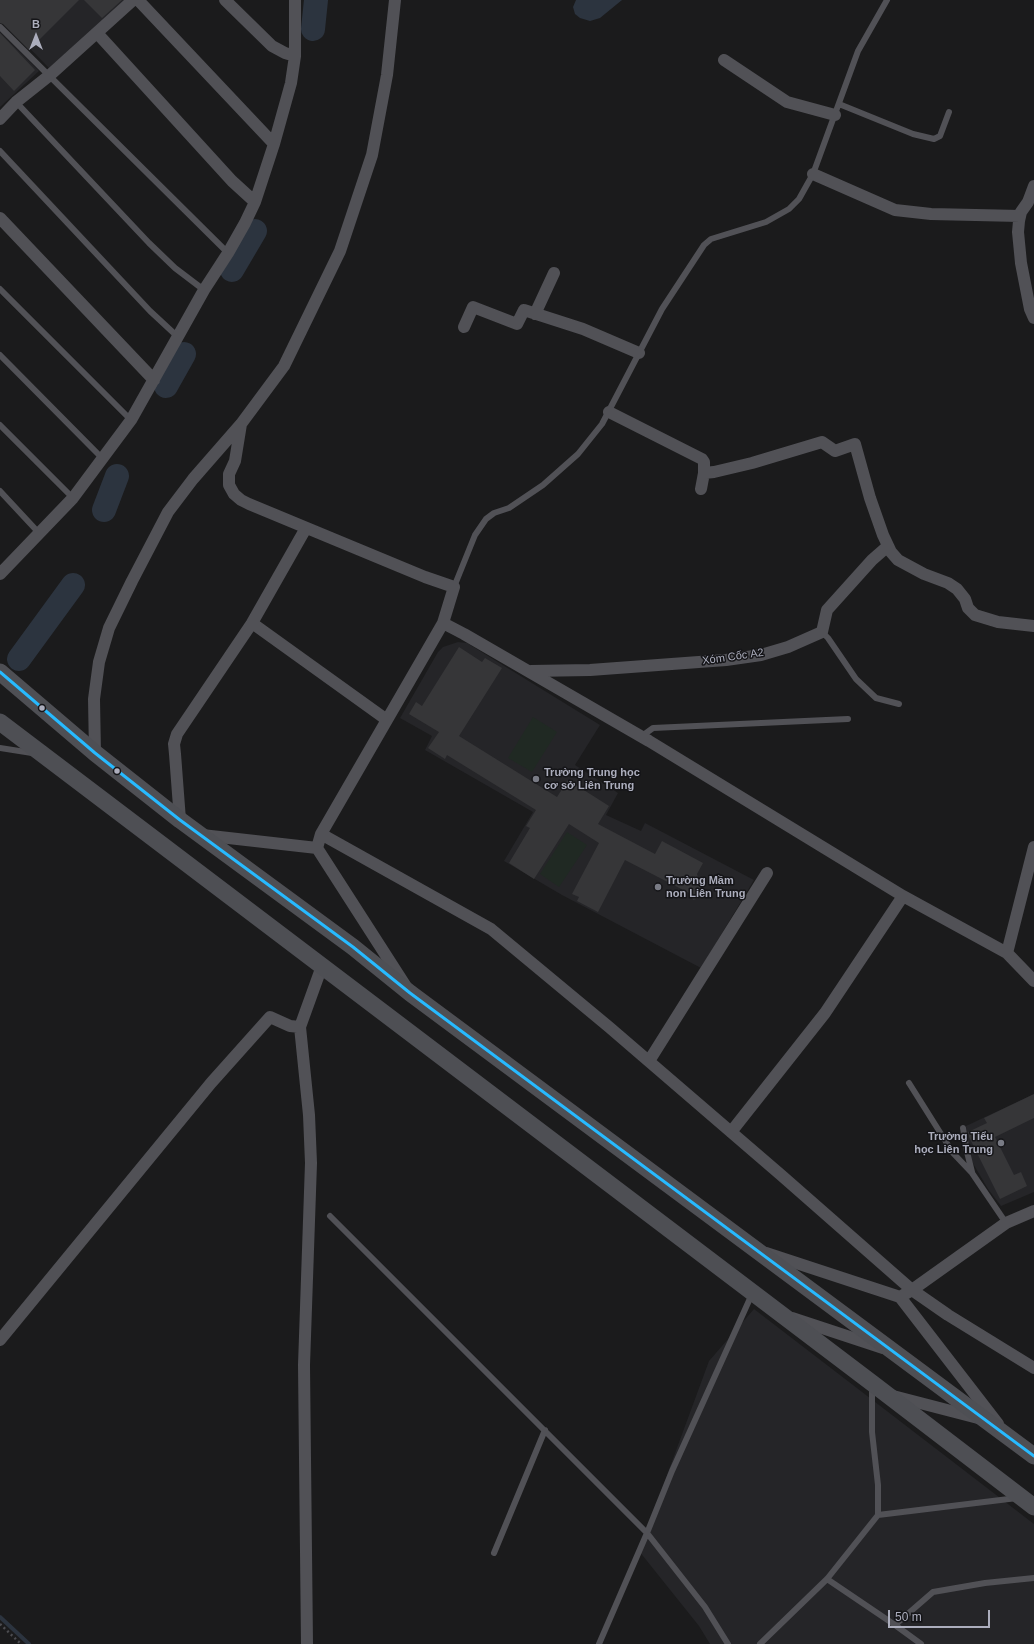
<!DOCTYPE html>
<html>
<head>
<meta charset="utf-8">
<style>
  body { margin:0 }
  #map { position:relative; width:1034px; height:1644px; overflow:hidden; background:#1b1b1c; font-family:Arial,sans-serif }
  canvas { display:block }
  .north { position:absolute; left:16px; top:16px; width:40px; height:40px; -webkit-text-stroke:3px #151518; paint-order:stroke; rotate:0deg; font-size:11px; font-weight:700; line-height:16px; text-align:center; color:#acaebd }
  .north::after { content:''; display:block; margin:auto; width:14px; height:18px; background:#acaebd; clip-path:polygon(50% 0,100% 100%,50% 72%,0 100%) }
  .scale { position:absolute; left:888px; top:1610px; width:102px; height:18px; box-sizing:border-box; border:2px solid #acaebd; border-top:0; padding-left:5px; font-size:12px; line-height:14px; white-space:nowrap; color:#acaebd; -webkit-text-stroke:3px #151518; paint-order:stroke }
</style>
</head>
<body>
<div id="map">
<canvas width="1034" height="1644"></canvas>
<div class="north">B</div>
<div class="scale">50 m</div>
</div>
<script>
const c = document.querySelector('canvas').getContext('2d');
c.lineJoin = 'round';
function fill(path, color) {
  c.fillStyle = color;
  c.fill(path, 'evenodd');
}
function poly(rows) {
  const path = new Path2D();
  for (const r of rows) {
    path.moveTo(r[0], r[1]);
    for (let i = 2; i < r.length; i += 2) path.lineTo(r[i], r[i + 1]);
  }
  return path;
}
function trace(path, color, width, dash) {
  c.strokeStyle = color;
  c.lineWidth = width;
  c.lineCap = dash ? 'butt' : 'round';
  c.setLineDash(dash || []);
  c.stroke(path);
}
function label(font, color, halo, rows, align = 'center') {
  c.font = font + ' Arial,sans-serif';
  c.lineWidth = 3;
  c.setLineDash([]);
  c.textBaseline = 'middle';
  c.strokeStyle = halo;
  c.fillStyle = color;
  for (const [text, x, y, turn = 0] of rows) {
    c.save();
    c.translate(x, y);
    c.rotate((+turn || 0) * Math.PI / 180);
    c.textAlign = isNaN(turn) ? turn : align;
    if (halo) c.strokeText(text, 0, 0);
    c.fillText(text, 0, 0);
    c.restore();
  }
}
fill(poly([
  [0,0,128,0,49,68,0,18],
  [0,32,39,71,0,107],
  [458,642,467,643,600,725,575,765,618,793,606,815,641,831,645,823,754,880,701,968,562,895,504,861,533,812,425,750,432,736,400,718,438,652,443,647],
  [1034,1094,1034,1192,1001,1206,988,1189,971,1160,966,1126],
  [754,1309,1034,1524,1034,1644,710,1644,699,1626,639,1551,709,1361]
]), '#252528');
fill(poly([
  [533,717,557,732,532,772,508,758],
  [567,832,587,845,559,887,540,874]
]), '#202923');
fill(poly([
  [576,0,622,0,600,18,590,21,580,18,575,14,573,7]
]), '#2c343f');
trace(poly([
  [0,1617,29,1644]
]), '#2c343f', 4);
trace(poly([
  [313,29,316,0],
  [232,270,255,231],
  [166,386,184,354],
  [104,510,117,476],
  [19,659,73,585]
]), '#2c343f', 24);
fill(poly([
  [0,0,79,0,29,50,3,24,0,23],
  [84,0,122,0,102,18],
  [0,33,35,70,14,91,0,76],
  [459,647,482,662,485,658,502,668,459,736,557,797,568,780,609,806,598,824,655,854,662,841,703,863,697,874,703,897,693,900,691,894,625,860,598,912,577,901,579,897,572,894,599,843,569,824,534,879,509,863,530,828,526,826,536,810,447,755,445,759,428,748,439,732,409,714,416,702,422,706],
  [1034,1094,1034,1118,995,1137,1014,1175,1021,1172,1027,1186,1000,1199,969,1137,968,1132,987,1123,984,1118]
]), '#363638');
trace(poly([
  [0,1624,21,1644]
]), '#4c4c50', 2.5, [2, 3]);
trace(poly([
  [0,27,228,253],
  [16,102,149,243,175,268,204,290],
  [839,104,913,134,934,139,940,136,949,112],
  [0,151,150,311,178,337],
  [0,289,131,420],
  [0,355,103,459],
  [0,425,73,498],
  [0,491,39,533],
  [454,587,475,535,486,519,494,513,509,508,543,485,578,454,602,424,662,309,704,245,711,239,766,222,789,209,799,199,813,174,858,51,887,0],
  [822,632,828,638,856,679,876,698,899,704],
  [642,736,653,728,848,719],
  [0,748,32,753],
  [909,1083,953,1153,972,1173,1006,1223],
  [963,1128,967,1152,972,1172],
  [330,1216,647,1533,705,1607,728,1644],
  [878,1515,1017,1498],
  [494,1553,545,1430],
  [827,1579,895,1625,921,1644],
  [895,1625,933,1592,985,1583,1034,1578],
  [599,1644,647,1533,672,1471,752,1294],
  [760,1644,827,1579,878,1515,878,1485,872,1432,872,1386]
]), '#515156', 6);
trace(poly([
  [138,0,274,144],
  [225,0,272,46,285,53,295,56],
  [97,33,232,181,255,202],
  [724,60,787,102,835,115],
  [0,119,16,102,50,75,133,0],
  [813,174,895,210,931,214,1020,216],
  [1034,186,1028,202,1021,212,1019,221,1018,232,1021,263,1030,309,1034,318],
  [0,218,154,380],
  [535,314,554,273],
  [464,327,473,307,517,324,524,310,583,329,639,353],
  [609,412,702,459,704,462,704,473,714,472,752,463,822,442,835,451,855,444,870,498,883,535,891,552,898,560,924,574,948,583,957,589,965,599,968,608,975,615,998,622,1034,626],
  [241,424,235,461,229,474,229,485,234,494,241,500,249,504,425,577,454,587,443,623],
  [701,489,704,473],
  [0,574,73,498,131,420,204,290,228,253,245,223,255,202,274,144,291,83,295,56,295,0],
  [252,623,387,720],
  [531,671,590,670,726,660,761,655,788,647,822,632,827,610,872,560,888,546],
  [95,753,94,699,99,662,109,628,132,581,168,512,193,479,241,424,284,366,340,251,372,155,387,75,395,0],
  [180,820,175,754,174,744,177,734,252,623,306,528],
  [321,834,491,929,609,1027,781,1175,912,1290,900,1297,998,1424],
  [202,835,317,848,405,985],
  [317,848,321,834,443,623,464,634,649,741,903,896,1007,953,1034,981],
  [1007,953,1034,847],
  [649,1061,767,873],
  [731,1132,825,1013,903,896],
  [1034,1211,1006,1223,912,1290,948,1315,1034,1368],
  [766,1253,900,1297],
  [792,1318,883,1348],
  [0,1340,211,1083,270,1017,290,1026,300,1027],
  [893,1396,978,1418],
  [307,1644,304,1365,311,1163,309,1115,300,1027,322,966]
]), '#515156', 12);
trace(poly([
  [0,672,95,753,180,820,353,947,410,993,1034,1456],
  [0,722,872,1383,1034,1507]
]), '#4e4f54', 17);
trace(poly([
  [0,672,95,753,180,820,353,947,410,993,1034,1456]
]), '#27baff', 3);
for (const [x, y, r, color] of [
  [42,708,3.5,"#acaebd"],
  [117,771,3.5,"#acaebd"],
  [536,779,4,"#797b85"],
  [658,887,4,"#797b85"],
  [1001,1143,4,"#797b85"]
]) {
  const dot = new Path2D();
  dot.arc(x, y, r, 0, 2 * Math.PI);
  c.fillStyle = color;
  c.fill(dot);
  trace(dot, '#151518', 1.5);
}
label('11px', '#acaebd', '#151518', [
  ["Xóm Cốc A2",733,657,-8]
]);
label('bold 11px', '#acaebd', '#151518', [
  ["Trường Trung học",544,773],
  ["cơ sở Liên Trung",544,786],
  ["Trường Mầm",666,881],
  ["non Liên Trung",666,894],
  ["Trường Tiểu",993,1137,"right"],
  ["học Liên Trung",993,1150,"right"]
], 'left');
</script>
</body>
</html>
